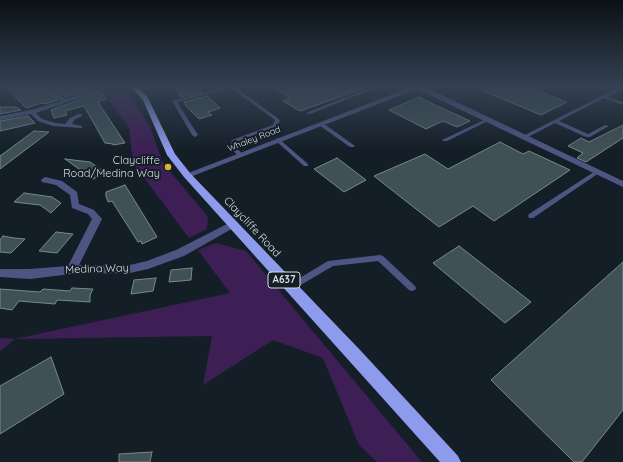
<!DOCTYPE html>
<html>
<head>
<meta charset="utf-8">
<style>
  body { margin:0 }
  canvas { display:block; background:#141e27 }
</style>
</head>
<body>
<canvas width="623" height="462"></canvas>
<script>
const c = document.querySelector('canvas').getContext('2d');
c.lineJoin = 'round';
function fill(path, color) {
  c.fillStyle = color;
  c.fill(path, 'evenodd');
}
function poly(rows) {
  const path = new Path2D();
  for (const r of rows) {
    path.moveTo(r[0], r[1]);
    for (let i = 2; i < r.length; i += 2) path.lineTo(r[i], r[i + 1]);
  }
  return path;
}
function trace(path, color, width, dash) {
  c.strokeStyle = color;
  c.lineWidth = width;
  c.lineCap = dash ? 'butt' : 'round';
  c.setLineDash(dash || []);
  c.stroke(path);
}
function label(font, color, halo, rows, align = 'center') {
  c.font = font + ' Quicksand,sans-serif';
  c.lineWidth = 4;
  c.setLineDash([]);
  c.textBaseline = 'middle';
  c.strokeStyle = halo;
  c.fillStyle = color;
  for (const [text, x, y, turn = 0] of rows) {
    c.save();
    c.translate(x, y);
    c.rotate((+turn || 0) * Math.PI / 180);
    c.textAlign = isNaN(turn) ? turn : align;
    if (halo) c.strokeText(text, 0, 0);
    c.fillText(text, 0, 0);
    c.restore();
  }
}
fill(poly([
  [125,88,150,127,163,163,208,217,207,229,189,238,133,163,129,127,102,92],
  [216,243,246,251,422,462,377,462,359,445,323,358,273,340,203,385,212,336,15,339,0,351,0,338,15,339,230,293,198,250]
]), '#3d1f55');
const building = poly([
  [5,86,39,86,58,100,45,104,42,103,26,108,5,86],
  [51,86,97,86,98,87,66,97,51,86],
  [173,86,196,86,202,92,181,97,173,86],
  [272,86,364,86,365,88,300,111,283,101,290,98,272,86],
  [525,86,567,102,541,115,474,87,525,86],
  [101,92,106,99,98,102,125,143,113,145,113,144,105,143,84,106,65,111,67,115,54,118,51,110,101,92],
  [207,96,220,108,208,112,212,115,199,119,185,105,186,105,184,102,207,96],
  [419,97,433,104,470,121,457,127,443,121,426,129,389,110,419,97],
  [0,107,16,107,21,110,0,114,0,107],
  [28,116,35,123,0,131,0,121,28,116],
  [623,125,623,138,586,162,577,158,583,153,568,146,581,138,589,142,623,125],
  [34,131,49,132,0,169,0,156,34,131],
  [500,142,523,154,529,151,570,170,494,221,473,206,439,227,374,176,425,154,448,169,500,142],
  [337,158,366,180,344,192,314,169,337,158],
  [65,159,90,162,106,173,93,179,65,159],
  [125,185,157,237,142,244,141,241,138,242,112,201,108,202,106,196,106,192,125,185],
  [24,193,52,197,61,203,51,213,40,205,14,202,24,193],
  [56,232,73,234,57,253,39,251,56,232],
  [3,236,14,238,25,239,11,253,0,252,0,240,3,236],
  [459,246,531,302,505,323,433,263,459,246],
  [623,262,623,410,582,462,574,462,491,380,623,262],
  [192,268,191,280,169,282,171,270,192,268],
  [156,278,153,291,131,294,134,280,156,278],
  [72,288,93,289,90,295,90,302,57,300,55,304,19,301,12,310,0,308,0,289,40,292,43,289,70,291,72,288],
  [51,357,64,394,0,434,0,386,51,357],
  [152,452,150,462,119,462,119,454,152,452]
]);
fill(building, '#405155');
trace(building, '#77898d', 1);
fill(poly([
  [147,86,155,86,137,92,135,91,147,86],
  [229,86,234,86,280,120,277,127,236,142,236,147,243,155,240,157,238,156,230,147,232,140,273,125,275,120,231,88,177,102,198,135,195,137,192,135,172,101,229,86],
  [374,86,381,86,310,114,306,113,374,86],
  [621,86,623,86,623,89,607,97,623,102,623,105,604,98,559,121,588,134,605,125,609,126,590,137,586,137,555,123,526,138,522,138,521,137,621,86],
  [486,119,490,120,447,141,443,141,442,140,486,119],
  [319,123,323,123,355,146,354,147,350,147,319,125,319,123],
  [278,138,308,164,308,166,304,166,276,141,276,139,278,138],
  [597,170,600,172,599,173,533,218,529,218,528,216,529,214,597,170],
  [380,255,383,256,415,286,416,288,415,290,412,291,409,290,378,261,333,266,294,289,291,290,288,289,287,287,288,285,328,261,380,255]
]), '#4e5583');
fill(poly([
  [40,86,48,86,66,99,105,86,115,86,36,113,42,119,56,123,65,124,70,118,78,114,82,114,82,116,74,120,72,124,82,126,82,128,53,126,38,121,31,114,0,120,0,116,31,110,61,101,40,86],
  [414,86,423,86,623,181,623,187,417,89,190,177,184,177,183,175,414,86],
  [45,177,62,181,77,192,79,204,94,210,102,219,79,265,130,265,147,261,176,250,229,223,232,222,237,225,235,227,184,256,148,269,130,273,71,274,30,279,0,277,0,269,30,269,68,266,92,219,88,214,72,208,70,195,56,185,42,182,41,180,45,177]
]), '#4e5583');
fill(poly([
  [130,86,137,86,148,98,175,154,190,173,361,351,458,456,461,462,440,462,184,177,167,155,143,100,130,86]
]), '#8e9aec');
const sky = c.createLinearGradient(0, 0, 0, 151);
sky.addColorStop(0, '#0b1015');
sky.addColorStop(0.57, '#344152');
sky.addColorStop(1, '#34415200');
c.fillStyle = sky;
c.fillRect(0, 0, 623, 151);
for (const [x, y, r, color] of [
  [168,167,4,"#dab333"]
]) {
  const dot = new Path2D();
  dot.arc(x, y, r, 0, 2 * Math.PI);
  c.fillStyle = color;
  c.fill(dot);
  trace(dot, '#141e27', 1.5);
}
label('9px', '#d7dde3', '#141e27', [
  ["Whaley Road",254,139,-21]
]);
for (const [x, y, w] of [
  [284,280,32]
]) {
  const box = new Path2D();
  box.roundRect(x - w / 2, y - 8, w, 16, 3);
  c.fillStyle = '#141e27';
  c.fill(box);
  trace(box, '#d7dde3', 1);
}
label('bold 10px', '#d7dde3', null, [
  ["A637",284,280]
]);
label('11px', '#d7dde3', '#141e27', [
  ["Claycliffe",160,161],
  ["Road/Medina Way",160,174]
], 'right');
label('11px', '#d7dde3', '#141e27', [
  ["Claycliffe Road",252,227,47],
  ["Medina Way",97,269,-2]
]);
</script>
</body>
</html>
